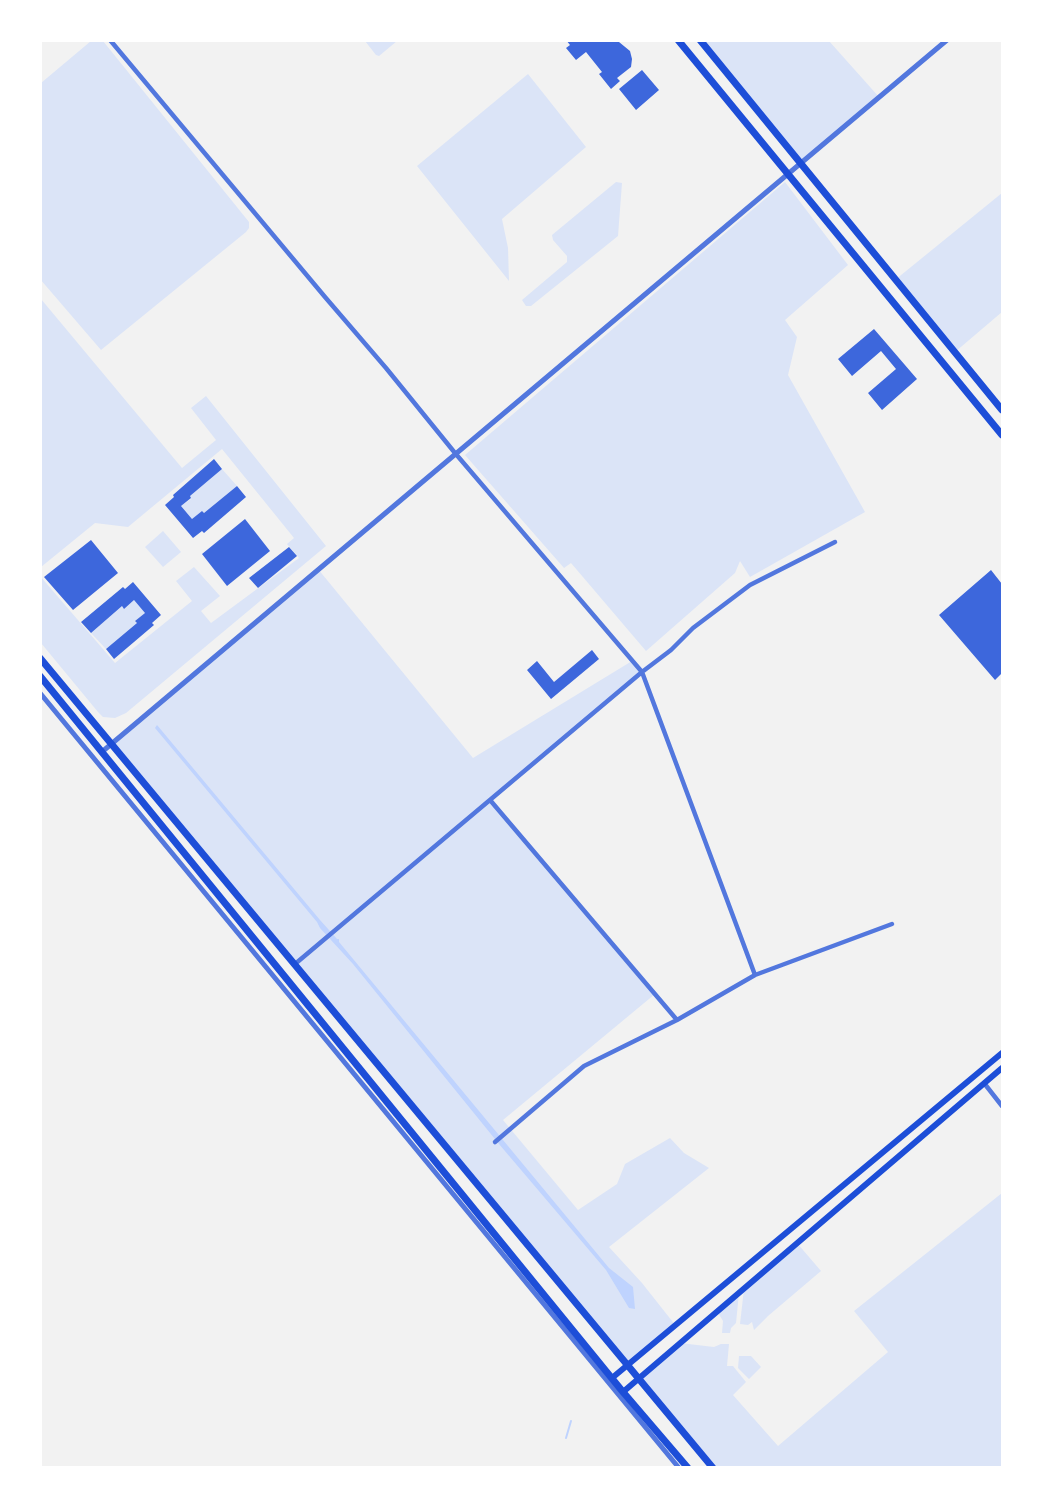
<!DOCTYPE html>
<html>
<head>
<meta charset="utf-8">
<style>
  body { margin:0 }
  #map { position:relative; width:1043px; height:1508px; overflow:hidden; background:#f2f2f2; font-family:Manrope,sans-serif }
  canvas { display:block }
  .frame { position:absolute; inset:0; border:42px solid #fff; pointer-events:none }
</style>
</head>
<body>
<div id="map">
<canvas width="1043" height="1508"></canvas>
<div class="frame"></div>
</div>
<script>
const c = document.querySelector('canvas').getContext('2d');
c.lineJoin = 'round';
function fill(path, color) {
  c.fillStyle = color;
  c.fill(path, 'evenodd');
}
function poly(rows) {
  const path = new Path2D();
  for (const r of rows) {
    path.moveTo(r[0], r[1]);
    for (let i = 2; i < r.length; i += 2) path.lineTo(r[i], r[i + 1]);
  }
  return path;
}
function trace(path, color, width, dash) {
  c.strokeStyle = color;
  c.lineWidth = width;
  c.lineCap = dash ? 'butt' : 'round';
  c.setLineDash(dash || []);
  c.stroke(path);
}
fill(poly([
  [91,41,103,41,249,222,249,228,246,232,101,350,40,279,41,83],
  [365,41,397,41,379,56,376,55],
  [700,41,829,41,879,97,800,162],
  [528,74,586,147,502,219,508,248,509,281,417,166],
  [616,182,622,183,618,236,531,306,526,306,522,300,567,262,567,256,553,240,552,235],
  [785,182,848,265,785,320,797,337,788,375,865,512,750,577,740,561,735,573,646,651,571,563,564,568,465,455],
  [1002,193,1002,312,955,352,895,280],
  [41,299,182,468,216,440,191,408,206,396,326,546,126,713,115,718,103,717,98,712,41,643,40,576,115,663,192,601,176,581,194,567,220,596,201,611,211,623,299,558,287,544,294,538,222,449,128,527,95,523,41,567],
  [222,469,237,486,204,513,202,511,192,519,181,506,191,499,190,496],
  [163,531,181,552,163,567,145,547],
  [318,569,473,758,632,661,642,672,491,800,655,994,503,1120,578,1210,617,1184,625,1164,670,1138,684,1153,709,1168,609,1247,642,1283,676,1326,628,1366,111,743],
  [134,600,145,613,135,621,137,623,106,649,91,633,122,606,124,609],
  [1002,1193,1002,1467,713,1467,638,1379,680,1343,714,1347,721,1344,729,1344,727,1366,733,1366,746,1382,733,1395,778,1446,888,1352,854,1311],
  [797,1243,821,1271,768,1316,754,1330,752,1322,748,1325,740,1324,744,1289],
  [739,1293,736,1323,731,1328,730,1333,722,1333,723,1321,717,1311],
  [739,1356,751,1356,761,1367,749,1379,738,1368]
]), '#dbe4f7');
fill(poly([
  [157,725,320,920,337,939,339,939,339,942,609,1268,633,1287,635,1309,629,1308,606,1270,499,1144,353,964,320,928,317,922,155,728]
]), '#bfd3fe');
trace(poly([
  [566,1438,571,1421]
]), '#bfd3fe', 2);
fill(poly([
  [566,40,619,42,630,51,632,59,631,67,617,78,620,81,611,89,599,74,602,72,586,52,576,60,566,48,570,45],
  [642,70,659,90,636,110,619,89],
  [874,329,917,379,882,410,868,393,896,369,881,351,852,376,838,359],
  [214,459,222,469,190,496,191,498,181,506,192,519,202,511,204,513,237,486,246,497,204,533,202,531,193,538,165,505,174,497,173,495],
  [245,519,270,551,227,586,202,554],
  [91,540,118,573,73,610,44,577],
  [289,547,297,556,258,588,249,578],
  [991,570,1002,584,1002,673,995,680,939,615],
  [133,582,161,615,152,623,154,625,114,659,106,649,137,623,135,621,145,613,134,600,124,609,122,606,91,633,81,622,123,587,125,589],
  [592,650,599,659,551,699,527,670,537,661,554,682]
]), '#3d67dc');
trace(poly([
  [110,40,325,297,386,368,455,453,642,672,295,964],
  [490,800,677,1020,584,1066,495,1142],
  [755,975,642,672,671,650,693,628,750,585,835,542],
  [677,1020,755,975,892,924],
  [984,1083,1002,1106]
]), '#5277de', 4.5);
trace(poly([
  [40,693,679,1468],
  [103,751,947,40]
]), '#5277de', 5);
trace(poly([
  [612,1378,1002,1053],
  [623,1392,1002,1068]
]), '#1d4ed8', 6);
trace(poly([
  [678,40,1002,435],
  [700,40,1002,410],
  [40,658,713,1468],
  [40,676,623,1392,688,1468]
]), '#1d4ed8', 7);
</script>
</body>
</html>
